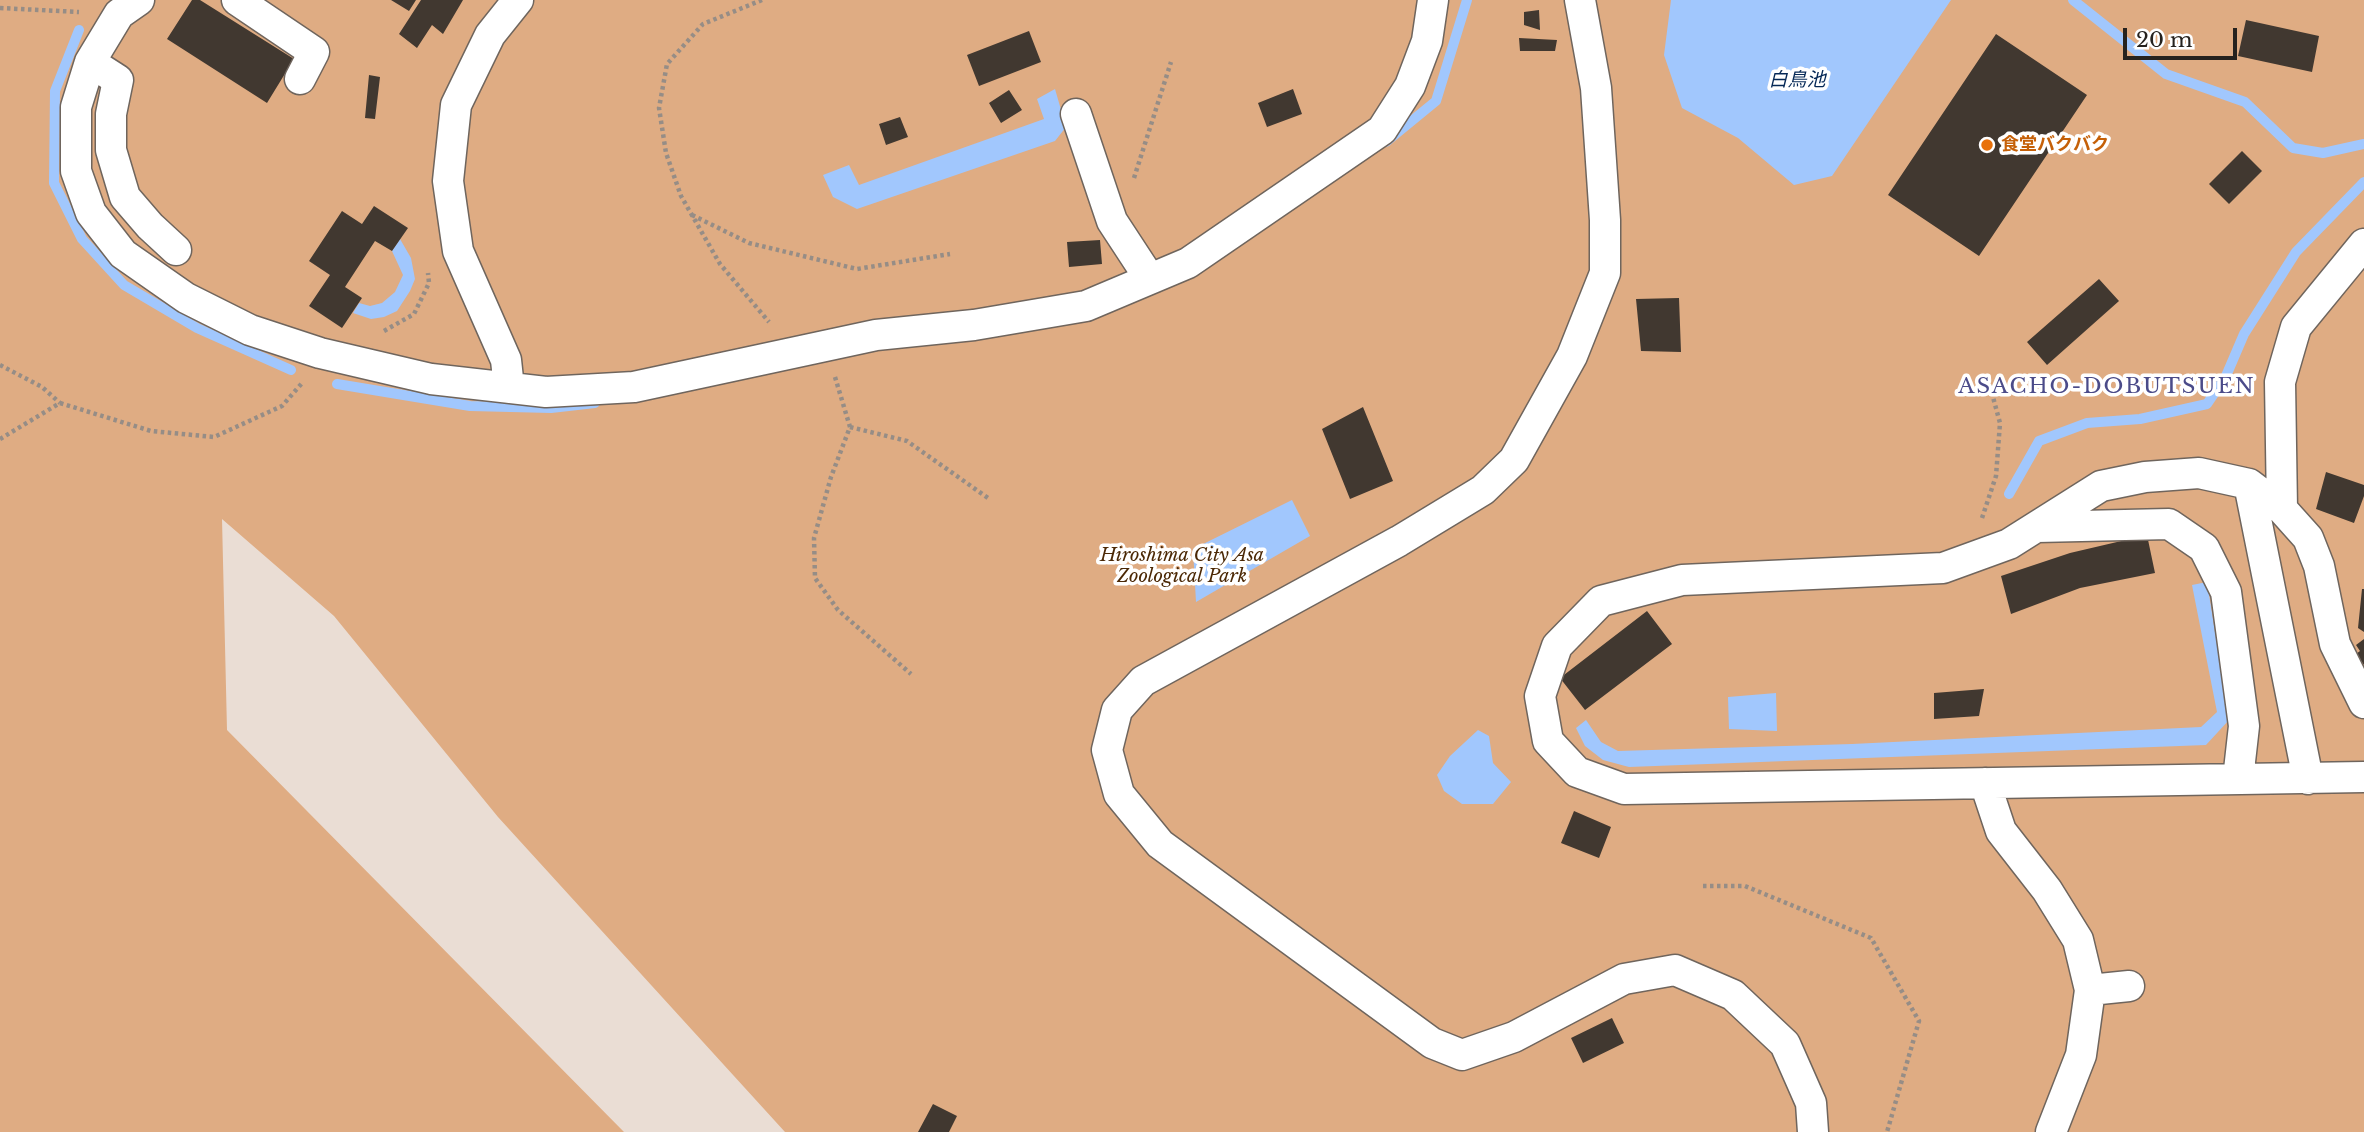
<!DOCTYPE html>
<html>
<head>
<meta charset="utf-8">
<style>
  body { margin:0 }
  #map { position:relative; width:2364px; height:1132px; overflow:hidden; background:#eaddd4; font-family:"Libre Baskerville",serif }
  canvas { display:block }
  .scale { position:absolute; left:2123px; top:28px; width:114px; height:32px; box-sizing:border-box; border:4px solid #26221e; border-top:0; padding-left:9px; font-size:21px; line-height:24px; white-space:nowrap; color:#26221e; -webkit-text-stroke:5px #fff; paint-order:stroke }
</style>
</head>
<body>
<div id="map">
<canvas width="2364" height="1132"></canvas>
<div class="scale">20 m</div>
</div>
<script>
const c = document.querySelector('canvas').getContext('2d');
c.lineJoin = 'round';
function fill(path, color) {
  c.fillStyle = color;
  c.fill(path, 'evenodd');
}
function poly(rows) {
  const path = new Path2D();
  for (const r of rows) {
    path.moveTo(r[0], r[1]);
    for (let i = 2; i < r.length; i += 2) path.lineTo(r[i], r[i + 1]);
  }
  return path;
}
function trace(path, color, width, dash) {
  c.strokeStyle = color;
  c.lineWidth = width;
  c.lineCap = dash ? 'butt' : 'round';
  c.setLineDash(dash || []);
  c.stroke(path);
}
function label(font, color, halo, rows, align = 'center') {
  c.font = font + ' "Libre Baskerville","Noto Sans JP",serif';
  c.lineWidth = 7;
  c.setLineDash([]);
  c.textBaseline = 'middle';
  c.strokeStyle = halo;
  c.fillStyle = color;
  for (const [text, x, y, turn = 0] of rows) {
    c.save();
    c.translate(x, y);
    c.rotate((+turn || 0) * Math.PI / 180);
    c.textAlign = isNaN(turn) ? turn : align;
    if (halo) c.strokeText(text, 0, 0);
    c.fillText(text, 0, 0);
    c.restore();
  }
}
fill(poly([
  [0,0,2364,0,2364,1132,785,1132,498,817,334,616,222,519,227,730,624,1132,0,1132]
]), '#dfac83');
fill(poly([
  [1671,0,1951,0,1832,176,1794,185,1738,138,1682,108,1664,55],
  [1055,89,1066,127,1055,141,857,209,833,197,823,175,849,165,859,185,1044,119,1037,99],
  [400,239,411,258,415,279,410,291,397,311,384,317,371,319,353,313,359,303,370,306,382,303,395,292,403,275,392,251],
  [1292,500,1310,536,1196,602,1193,549],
  [2207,582,2229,720,2206,745,1629,767,1603,760,1585,746,1576,728,1586,720,1601,742,1618,751,1852,744,2201,727,2217,712,2192,585],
  [1776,693,1777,731,1729,729,1728,697],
  [1478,730,1489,736,1493,763,1511,782,1493,804,1462,804,1444,791,1437,775,1450,756]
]), '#a1c7fd');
trace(poly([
  [2073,0,2166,74,2245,102,2293,148,2323,153,2364,144],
  [79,30,55,91,54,183,82,239,124,285,197,328,291,370],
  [1386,142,1436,101,1467,0],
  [337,384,470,406,551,408,595,403],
  [2009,494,2039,441,2087,423,2140,419,2207,404,2226,376,2244,334,2296,252,2364,182]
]), '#a1c7fd', 10);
fill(poly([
  [192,0,200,0,294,59,267,103,167,39],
  [391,0,416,0,409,11],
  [421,0,463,0,443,34,432,25,417,48,399,34],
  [1539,10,1540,30,1524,25,1524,12],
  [2246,20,2319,36,2312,72,2238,56],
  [1029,31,1041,62,979,86,967,55],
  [1996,34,2087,95,1979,256,1888,195],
  [1519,38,1557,40,1555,51,1520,51],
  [369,75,380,77,375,119,365,118],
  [1293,89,1302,114,1267,127,1258,103],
  [1009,90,1022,110,1001,123,989,103],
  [900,117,908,137,886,145,879,124],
  [2242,151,2262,171,2229,204,2209,184],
  [374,206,408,228,392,251,375,241,345,287,362,298,342,328,309,306,330,275,309,261,342,211,362,224],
  [1100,240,1102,264,1069,267,1067,242],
  [2099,279,2119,301,2047,365,2027,342],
  [1679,298,1681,352,1641,351,1636,299],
  [1363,407,1393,481,1350,499,1322,429],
  [2326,472,2364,485,2364,496,2354,523,2316,509],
  [2147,535,2155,573,2080,588,2011,614,2001,576,2070,553],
  [2362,589,2364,589,2364,632,2358,628],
  [1647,611,1672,644,1585,710,1560,678],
  [2364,639,2364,665,2356,654,2360,651,2356,645],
  [1984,689,1979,716,1934,719,1934,693],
  [1574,811,1611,827,1599,858,1561,843],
  [1612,1018,1624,1043,1583,1063,1571,1038],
  [933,1104,957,1116,949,1132,918,1132]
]), '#413830');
const street = poly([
  [139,0,119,14,90,62,76,107,76,171,91,213,123,254,186,298,250,330,320,353,431,379,546,392,634,387,876,335,974,325,1086,306,1188,263,1382,130,1410,86,1427,41,1433,0],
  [237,0,314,52,300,79],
  [1580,0,1596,88,1605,220,1605,273,1572,356,1514,460,1483,490,1399,541,1143,681,1117,710,1107,750,1119,794,1160,844,1432,1043,1462,1055,1514,1037,1624,979,1675,970,1733,995,1785,1044,1811,1103,1813,1132],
  [90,62,118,80,111,114,111,150,125,197,150,226,176,250],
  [1076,114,1112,221,1150,279],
  [509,388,506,360,458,251,448,181,456,105,490,35,518,0],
  [2249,484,2308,779],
  [2282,509,2280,382,2296,327,2364,244],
  [2037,527,2169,524,2204,548,2226,592,2244,726,2238,779],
  [2364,703,2335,644,2319,566,2308,538,2282,509,2249,484,2199,473,2145,477,2101,486,2009,544,1943,568,1682,580,1601,601,1557,646,1540,696,1548,741,1577,772,1624,789,2364,777],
  [1985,783,2001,831,2047,890,2078,940,2090,990,2081,1055,2051,1132],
  [2090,990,2129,986]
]);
trace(street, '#6f655d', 33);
trace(poly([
  [762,0,703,24,667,64,659,108,666,153,681,196,720,264,769,322],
  [0,8,79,12],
  [1134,178,1171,62],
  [692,215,749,243,857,269,950,254],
  [384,331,414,314,429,283,428,273],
  [0,365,42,387,60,403],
  [835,377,850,427,831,477,814,538,815,578,838,610,911,674],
  [850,427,907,441,988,498],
  [0,439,60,403,151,431,214,437,282,406,303,382],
  [1982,518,1996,476,2000,423,1987,375],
  [1703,886,1745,886,1871,938,1919,1021,1887,1132]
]), '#968d86', 4.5, [3.5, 3.5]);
trace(street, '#fff', 30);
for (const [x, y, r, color] of [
  [1987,145,7,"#e8710a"]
]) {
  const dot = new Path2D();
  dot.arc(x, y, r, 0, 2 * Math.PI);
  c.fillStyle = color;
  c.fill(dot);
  trace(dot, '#fff', 2.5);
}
label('bold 18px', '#c56008', '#fff', [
  ["食堂バクバク",2001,145]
], 'left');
label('italic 18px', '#4b2805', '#fff', [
  ["Hiroshima City Asa",1182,556],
  ["Zoological Park",1182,577]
]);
label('italic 19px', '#052856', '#fff', [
  ["白鳥池",1797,81]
]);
c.letterSpacing = '2px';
label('21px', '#4b4b89', '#fff', [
  ["ASACHO-DOBUTSUEN",2107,387]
]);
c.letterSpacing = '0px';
</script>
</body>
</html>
